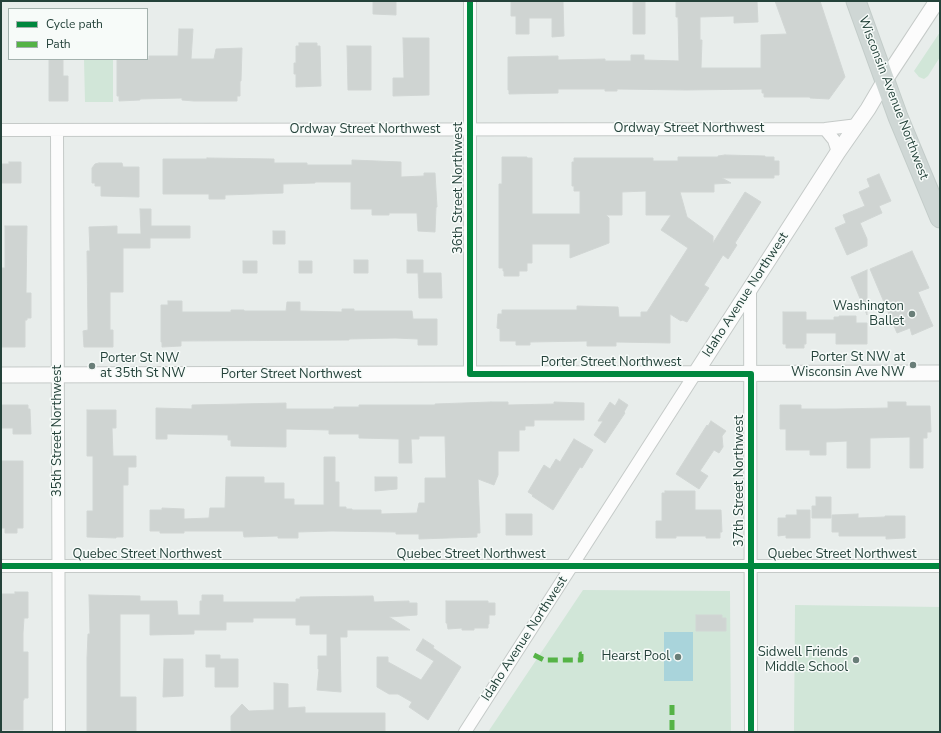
<!DOCTYPE html>
<html>
<head>
<meta charset="utf-8">
<style>
  body { margin:0 }
  #map { position:relative; width:941px; height:733px; overflow:hidden; background:#e8edeb; font-family:"Nunito Sans",sans-serif }
  canvas { display:block }
  .frame { position:absolute; inset:0; border:2px solid #24423a; pointer-events:none }
  .legend { position:absolute; left:8px; top:8px; width:140px; height:52px; box-sizing:border-box; background:#f7fbf9; border:1px solid #a3b1ad; margin:0; padding:5px 7px; list-style:none; font-size:12px; color:#24423a }
  .legend li { display:flex; align-items:center; gap:8px; height:20px }
  .legend b { width:20px; border:1px solid #a3b1ad }
</style>
</head>
<body>
<div id="map">
<canvas width="941" height="733"></canvas>
<div class="frame"></div>
<ul class="legend">
<li><b style="height:5px;background:#00873e"></b>Cycle path</li>
<li><b style="height:5px;background:#55b346"></b>Path</li>
</ul>
</div>
<script>
const c = document.querySelector('canvas').getContext('2d');
c.lineJoin = 'round';
function fill(path, color) {
  c.fillStyle = color;
  c.fill(path, 'evenodd');
}
function poly(rows) {
  const path = new Path2D();
  for (const r of rows) {
    path.moveTo(r[0], r[1]);
    for (let i = 2; i < r.length; i += 2) path.lineTo(r[i], r[i + 1]);
  }
  return path;
}
function trace(path, color, width, dash) {
  c.strokeStyle = color;
  c.lineWidth = width;
  c.lineCap = dash ? 'butt' : 'round';
  c.setLineDash(dash || []);
  c.stroke(path);
}
function label(font, color, halo, rows, align = 'center') {
  c.font = font + ' "Nunito Sans",sans-serif';
  c.lineWidth = 3;
  c.setLineDash([]);
  c.textBaseline = 'middle';
  c.strokeStyle = halo;
  c.fillStyle = color;
  for (const [text, x, y, turn = 0] of rows) {
    c.save();
    c.translate(x, y);
    c.rotate((+turn || 0) * Math.PI / 180);
    c.textAlign = isNaN(turn) ? turn : align;
    if (halo) c.strokeText(text, 0, 0);
    c.fillText(text, 0, 0);
    c.restore();
  }
}
fill(poly([
  [940,32,940,57,928,76,924,79,919,77,914,71],
  [84,59,113,59,113,102,85,102],
  [583,590,730,591,731,732,488,732],
  [795,605,940,607,940,732,794,732]
]), '#d1e6d8');
fill(poly([
  [664,632,693,632,693,681,664,681]
]), '#a9d4db');
const building = poly([
  [373,1,396,1,396,15,373,14,373,1],
  [511,1,563,1,564,36,552,37,552,18,529,18,529,34,516,34,516,16,511,16,511,1],
  [633,1,645,1,645,34,633,34,633,1],
  [676,1,757,1,758,22,734,23,734,16,700,17,700,40,702,40,701,68,761,68,761,35,787,34,775,1,820,1,845,77,829,99,810,98,810,97,764,97,764,93,762,93,762,89,686,90,617,89,617,91,605,91,605,89,558,89,558,93,509,94,509,90,508,90,508,57,558,56,558,60,605,59,605,61,631,61,631,55,644,55,644,60,679,61,678,17,676,17,676,1],
  [179,29,193,29,191,59,214,59,216,49,242,48,241,81,240,81,240,96,237,96,237,101,194,101,182,100,182,98,140,99,140,100,119,101,119,96,117,96,117,59,149,59,149,56,178,56,179,29],
  [403,38,429,38,429,95,393,96,393,78,404,78,403,38],
  [299,43,317,43,317,46,320,46,321,86,296,87,296,74,294,74,294,63,296,63,296,46,299,46,299,43],
  [347,46,371,46,371,90,348,90,347,46],
  [49,59,63,59,63,76,68,76,68,101,49,101,49,59],
  [725,155,765,156,765,157,774,157,774,161,779,161,779,175,774,175,774,178,722,178,731,183,714,184,714,192,680,192,687,217,713,236,713,243,745,192,761,202,735,243,737,245,728,259,723,255,704,285,709,288,687,322,682,320,681,321,670,314,670,343,616,342,616,346,587,346,587,341,530,342,530,345,516,345,516,341,500,341,500,329,497,328,498,314,502,314,502,310,577,310,577,306,618,307,619,317,641,317,641,312,647,312,688,248,661,230,671,215,646,215,646,191,622,192,622,215,606,215,609,218,609,243,570,258,570,244,532,244,532,263,527,263,527,271,519,271,519,276,504,276,504,271,503,271,503,268,499,268,499,184,502,184,502,157,527,157,527,158,532,158,532,214,580,214,580,191,574,191,574,186,572,186,572,162,574,162,574,158,653,158,653,161,678,161,678,157,718,157,718,156,725,155],
  [207,158,274,159,274,163,307,163,307,165,352,165,352,160,401,162,401,177,424,176,424,173,435,173,437,207,436,207,435,232,418,231,417,213,389,213,389,215,372,215,372,209,351,209,351,182,315,182,315,183,283,184,283,193,225,195,225,199,209,199,209,194,163,194,163,159,207,159,207,158],
  [9,162,21,162,21,183,1,183,1,164,9,164,9,162],
  [99,163,122,163,123,167,139,167,139,197,101,196,101,186,95,186,95,183,92,183,92,168,95,164,99,163],
  [879,174,891,201,879,206,882,213,860,223,867,239,867,246,847,255,835,228,846,223,843,215,865,206,859,192,870,187,867,179,879,174],
  [140,209,151,209,151,226,190,226,190,238,150,238,150,248,123,248,123,292,110,292,110,330,113,330,113,347,84,347,83,331,88,330,87,251,90,251,89,227,117,226,117,234,141,234,140,209],
  [5,226,27,226,26,293,31,293,31,318,27,318,27,320,25,320,25,347,1,347,2,268,5,268,5,226],
  [273,231,285,231,285,244,273,244,273,231],
  [912,251,929,288,918,292,933,326,912,335,910,328,897,333,870,269,912,251],
  [354,260,368,260,368,273,354,273,354,260],
  [407,260,423,260,423,273,441,273,442,298,419,298,418,273,407,273,407,260],
  [243,261,257,261,257,273,243,273,243,261],
  [299,261,312,261,312,273,299,273,299,261],
  [867,270,867,315,851,277,867,270],
  [168,301,182,301,182,312,231,312,231,310,244,310,244,311,286,311,287,302,300,302,300,311,342,312,342,309,354,309,354,311,412,311,413,319,437,319,437,345,418,345,418,339,395,338,349,339,349,340,181,341,181,346,162,347,162,342,161,342,161,305,168,305,168,301],
  [783,312,806,312,806,320,834,320,834,317,839,317,839,316,856,316,856,323,867,323,867,344,836,344,836,333,806,333,806,344,804,344,804,348,786,348,786,344,783,344,783,312],
  [619,399,628,405,624,412,625,413,605,443,594,435,603,421,598,421,610,402,615,406,619,399],
  [491,402,508,402,508,405,554,404,554,402,584,403,584,420,534,420,534,426,525,426,525,430,519,430,519,451,498,451,498,475,494,485,478,479,480,533,477,533,477,537,419,539,419,534,396,534,396,532,332,531,298,532,298,538,278,538,278,536,244,537,243,531,184,531,184,533,160,533,160,531,150,531,150,510,162,510,162,508,184,509,184,519,209,518,210,508,225,508,226,477,264,477,264,483,284,483,284,499,294,499,294,505,324,505,324,457,335,457,335,482,339,482,339,507,346,507,346,509,352,509,352,510,381,510,381,514,417,513,419,503,425,503,425,478,446,478,445,436,419,436,419,439,411,439,412,463,399,463,399,439,359,438,359,434,329,434,329,430,286,429,286,447,231,446,231,440,228,440,228,435,167,434,167,439,156,439,156,408,192,409,192,405,286,403,286,409,334,409,334,407,359,407,359,405,435,405,435,404,491,402],
  [888,402,906,402,906,406,930,406,931,432,927,432,927,438,923,438,923,468,910,468,910,437,870,438,870,468,847,468,847,441,826,442,826,455,810,455,810,450,786,450,786,429,780,429,780,405,801,405,801,409,837,409,888,408,888,402],
  [1,405,28,405,28,409,30,409,31,434,13,434,13,428,1,428,1,405],
  [87,410,116,410,116,428,112,428,113,456,136,456,136,467,128,467,128,485,123,485,123,537,116,537,116,538,87,537,87,511,93,511,93,456,87,456,87,410],
  [711,421,726,431,722,436,723,447,719,453,714,450,700,471,708,476,699,489,676,474,707,425,708,426,711,421],
  [574,439,593,450,582,468,580,467,553,510,532,496,533,495,528,492,544,465,550,469,556,459,560,462,574,439],
  [1,461,23,461,23,528,17,528,17,533,5,533,5,528,1,528,1,461],
  [375,477,397,477,397,489,375,491,375,477],
  [665,491,695,491,695,510,721,510,722,532,720,532,720,538,706,538,706,536,676,536,676,538,656,538,656,521,662,521,662,493,665,493,665,491],
  [816,497,831,497,831,518,812,518,812,506,816,506,816,497],
  [797,510,810,510,810,538,786,538,786,535,778,536,778,518,786,518,786,515,797,515,797,510],
  [506,514,532,514,532,535,506,535,506,514],
  [858,514,858,518,885,517,885,516,905,516,905,538,886,539,886,536,839,536,839,532,832,532,832,515,858,514],
  [15,592,28,592,28,618,24,618,23,633,23,652,28,652,28,698,24,698,24,700,23,700,23,730,1,730,2,627,1,627,1,594,15,594,15,592],
  [89,595,140,596,140,601,177,601,178,615,200,615,200,601,202,601,202,595,223,595,223,602,296,602,296,599,300,599,300,597,373,596,374,602,409,601,409,603,417,603,417,615,389,617,410,630,347,630,347,637,340,637,341,692,317,690,319,669,318,669,318,656,327,656,327,634,310,634,310,625,296,625,296,618,253,618,253,622,226,622,226,630,194,630,194,634,150,635,150,614,120,614,120,697,136,697,136,731,120,731,120,732,87,732,87,658,88,634,90,634,89,595],
  [446,601,488,601,488,603,495,603,495,615,489,615,489,624,488,624,488,628,474,628,474,630,462,630,462,628,448,629,447,623,446,623,446,601],
  [696,615,722,615,722,618,726,618,726,631,696,631,696,615],
  [423,639,434,646,433,648,461,667,428,720,409,707,412,702,398,694,389,694,377,687,377,657,388,657,388,662,421,680,434,661,416,650,423,639],
  [206,655,220,655,220,659,238,659,238,687,215,687,215,667,206,667,206,655],
  [164,659,183,659,183,696,163,697,164,659],
  [274,683,288,684,288,708,305,707,305,713,385,713,385,732,231,731,231,716,242,704,249,711,274,710,274,683]
]);
fill(building, '#cfd4d2');
trace(building, '#d1d6d4', 1);
const minor = poly([
  [470,1,470,374],
  [825,129,834,140,838,152],
  [1,130,825,129,858,125],
  [57,130,59,732],
  [750,288,751,732],
  [1,566,940,566],
  [465,732,695,374]
]);
const tertiary = poly([
  [695,374,838,152,868,109,885,80,937,1],
  [1,375,940,373]
]);
const primary = poly([
  [856,1,898,117,940,218]
]);
trace(minor, '#c5cac8', 14);
trace(tertiary, '#c5cac8', 17);
trace(primary, '#c3ccc9', 21);
trace(minor, '#fcfcfc', 12);
trace(tertiary, '#fcfcfc', 15);
trace(primary, '#cfd7d5', 19);
trace(poly([
  [534,655,544,660,581,660,581,654,585,654],
  [672,705,672,732]
]), '#55b346', 5, [10, 5]);
trace(poly([
  [470,1,470,374,751,374,751,732],
  [1,566,940,566]
]), '#00873e', 6);
for (const [x, y, r, color] of [
  [912,314,4,"#697e78"],
  [913,365,4,"#697e78"],
  [92,366,4,"#697e78"],
  [678,657,4,"#697e78"],
  [856,660,4,"#697e78"]
]) {
  const dot = new Path2D();
  dot.arc(x, y, r, 0, 2 * Math.PI);
  c.fillStyle = color;
  c.fill(dot);
  trace(dot, '#f7fbf9', 1.5);
}
label('13px', '#24423a', '#f7fbf9', [
  ["Wisconsin Avenue Northwest",893,98,69],
  ["Ordway Street Northwest",689,129],
  ["Ordway Street Northwest",365,130],
  ["36th Street Northwest",459,188,-90],
  ["Idaho Avenue Northwest",746,295,-57],
  ["Porter Street Northwest",611,363],
  ["Porter Street Northwest",291,375],
  ["35th Street Northwest",58,431,-90],
  ["37th Street Northwest",740,481,-90],
  ["Quebec Street Northwest",147,555],
  ["Quebec Street Northwest",471,555],
  ["Quebec Street Northwest",842,555],
  ["Idaho Avenue Northwest",525,639,-57]
]);
label('13px', '#24423a', '#f7fbf9', [
  ["Washington",904,307],
  ["Ballet",904,322],
  ["Porter St NW at",905,358],
  ["Wisconsin Ave NW",905,373],
  ["Porter St NW",100,359,"left"],
  ["at 35th St NW",100,374,"left"],
  ["Sidwell Friends",848,653],
  ["Middle School",848,668],
  ["Hearst Pool",670,657]
], 'right');
</script>
</body>
</html>
